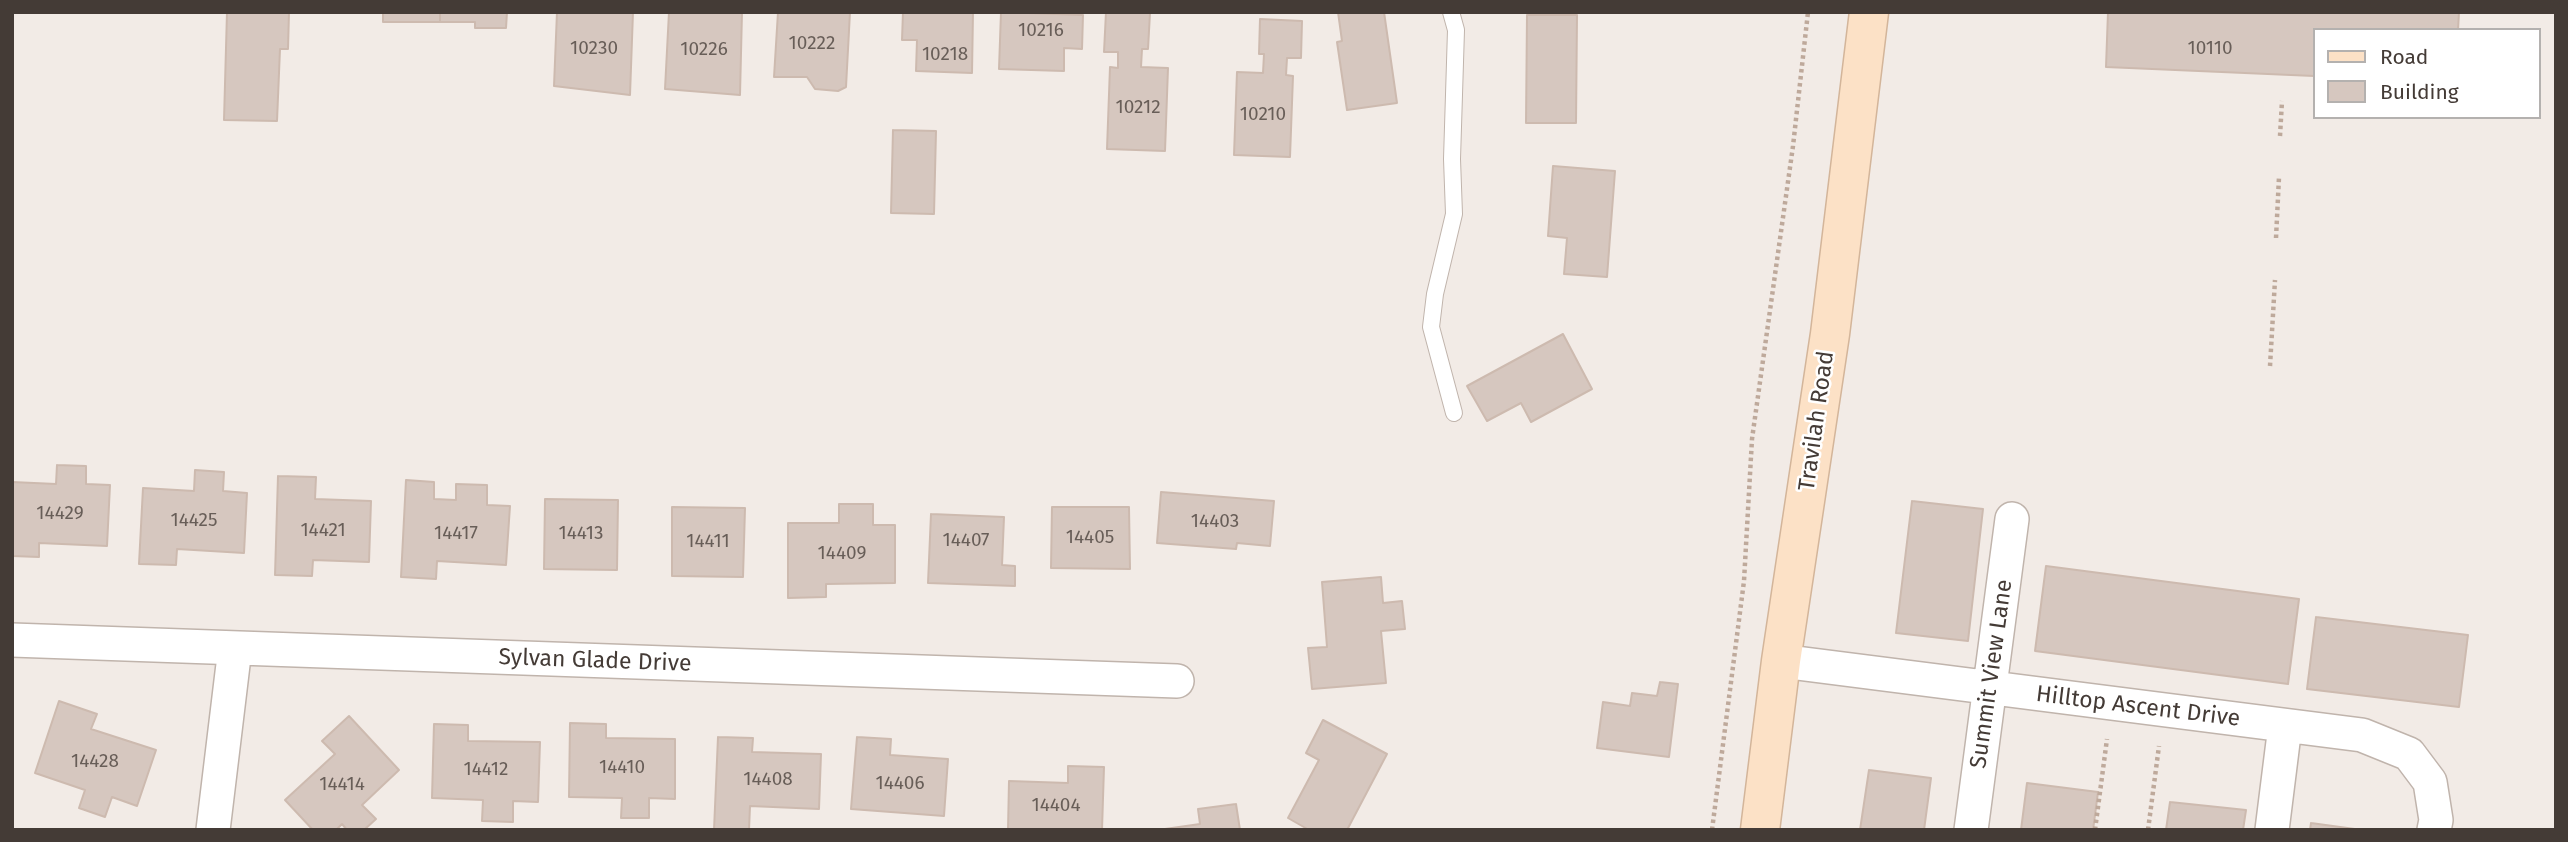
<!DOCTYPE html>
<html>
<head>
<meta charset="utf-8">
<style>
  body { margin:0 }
  #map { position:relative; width:2568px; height:842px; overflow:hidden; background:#f2ebe6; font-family:"Fira Sans",sans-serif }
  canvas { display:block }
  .frame { position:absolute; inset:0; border:14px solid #443b36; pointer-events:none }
  .legend { position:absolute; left:2313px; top:28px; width:228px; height:91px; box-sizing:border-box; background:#fff; border:2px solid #b4b1af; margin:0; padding:9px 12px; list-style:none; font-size:21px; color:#443b36 }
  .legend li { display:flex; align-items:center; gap:14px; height:35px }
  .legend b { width:35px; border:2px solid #b4b1af }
</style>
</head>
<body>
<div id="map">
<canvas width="2568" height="842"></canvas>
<div class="frame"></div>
<ul class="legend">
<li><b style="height:9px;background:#fce1c6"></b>Road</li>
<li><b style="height:19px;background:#d6c7bf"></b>Building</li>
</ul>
</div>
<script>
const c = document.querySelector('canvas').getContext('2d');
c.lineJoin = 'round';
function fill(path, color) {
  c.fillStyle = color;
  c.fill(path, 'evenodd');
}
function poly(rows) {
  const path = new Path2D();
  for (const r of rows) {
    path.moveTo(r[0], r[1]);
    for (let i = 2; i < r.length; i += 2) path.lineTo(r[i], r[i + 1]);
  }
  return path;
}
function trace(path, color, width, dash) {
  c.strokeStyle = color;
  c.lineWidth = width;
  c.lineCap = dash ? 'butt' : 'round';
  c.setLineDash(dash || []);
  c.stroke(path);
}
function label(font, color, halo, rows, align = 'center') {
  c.font = font + ' "Fira Sans",sans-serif';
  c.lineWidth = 5;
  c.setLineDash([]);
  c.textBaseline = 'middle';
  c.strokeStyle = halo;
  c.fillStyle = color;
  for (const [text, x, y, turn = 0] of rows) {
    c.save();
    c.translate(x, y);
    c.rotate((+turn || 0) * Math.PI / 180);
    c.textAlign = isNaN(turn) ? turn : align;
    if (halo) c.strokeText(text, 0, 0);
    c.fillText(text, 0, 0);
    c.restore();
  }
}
const building = poly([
  [227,12,289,12,288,49,280,49,277,121,224,120,227,12],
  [383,12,440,12,440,22,383,22,383,12],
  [440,12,507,12,506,28,475,28,475,22,440,22,440,12],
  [557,12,633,12,630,95,554,86,557,12],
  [669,12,742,12,740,95,665,89,669,12],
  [778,12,850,12,846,87,838,91,815,89,807,77,774,77,778,12],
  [903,12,973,12,972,73,916,71,917,40,902,40,903,12],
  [1001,12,1083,15,1082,49,1064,48,1064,71,999,69,1001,12],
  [1106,12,1150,13,1148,49,1142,49,1141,67,1168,68,1165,151,1107,149,1110,67,1118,68,1118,52,1104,52,1106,12],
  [1338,12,1384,12,1397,103,1347,110,1337,42,1342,41,1338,12],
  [2108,12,2459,12,2458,30,2314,30,2314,76,2106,67,2108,12],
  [1527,15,1577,15,1576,123,1526,123,1527,15],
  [1260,19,1302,21,1301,58,1287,58,1286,75,1293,76,1290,157,1234,155,1237,72,1263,73,1264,54,1259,54,1260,19],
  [893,130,936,131,934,214,891,213,893,130],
  [1553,166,1615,171,1607,277,1564,274,1567,238,1548,236,1553,166],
  [1563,334,1592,389,1531,422,1521,403,1487,421,1467,386,1563,334],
  [57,465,86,466,86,484,110,485,107,546,39,543,39,557,12,556,12,482,56,484,57,465],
  [195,470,224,472,223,491,247,493,244,553,177,549,176,565,139,564,143,488,194,491,195,470],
  [278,476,316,477,315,499,371,501,369,562,313,560,312,576,275,575,278,476],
  [406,480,434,482,434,499,456,500,456,484,487,485,487,505,510,506,506,565,437,561,436,579,401,577,406,480],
  [1161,492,1274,501,1270,546,1237,543,1236,549,1157,543,1161,492],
  [545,499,618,500,617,570,544,569,545,499],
  [1912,501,1983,509,1968,641,1896,633,1912,501],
  [839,504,873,504,873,525,895,525,895,583,826,584,826,597,788,598,788,523,839,523,839,504],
  [672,507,745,508,743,577,672,576,672,507],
  [1052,507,1129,507,1130,569,1051,568,1052,507],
  [931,514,1004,517,1002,565,1015,566,1015,586,928,583,931,514],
  [2046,566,2299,599,2288,684,2035,651,2046,566],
  [1381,577,1383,603,1402,601,1405,629,1381,631,1386,683,1312,689,1308,648,1327,647,1322,582,1381,577],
  [2316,617,2468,635,2459,707,2307,689,2316,617],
  [1660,682,1678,684,1669,757,1597,748,1603,702,1630,706,1632,693,1657,696,1660,682],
  [59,701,97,714,91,729,156,750,137,806,112,797,105,817,79,808,85,790,35,773,59,701],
  [349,716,399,770,362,805,376,819,364,830,347,830,342,824,336,830,313,830,285,800,335,754,322,741,349,716],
  [1323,720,1387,754,1347,830,1309,830,1288,818,1319,760,1306,753,1323,720],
  [570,723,606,724,606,738,675,739,675,799,649,798,649,818,621,818,622,798,569,797,570,723],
  [434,724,468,725,468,741,540,742,538,802,513,801,513,822,482,821,483,800,432,798,434,724],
  [718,737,753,738,752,752,821,754,819,809,750,806,749,830,714,830,718,737],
  [857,737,891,739,890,755,948,759,944,816,851,809,857,737],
  [1068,766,1104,767,1102,830,1008,830,1009,781,1068,783,1068,766],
  [1869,770,1931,778,1924,830,1860,830,1869,770],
  [2027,783,2098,792,2093,830,2021,830,2027,783],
  [2170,802,2246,810,2243,830,2166,830,2170,802],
  [1236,804,1240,830,1158,830,1200,824,1198,809,1236,804],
  [2311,823,2362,830,2310,830,2311,823]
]);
fill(building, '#d6c7bf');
trace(building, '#cdbaaf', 2);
const lane = poly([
  [1451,12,1456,30,1452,159,1454,214,1435,294,1431,327,1454,413]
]);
const street = poly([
  [12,640,1177,681],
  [1781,661,2362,735,2409,754,2430,782,2436,820,2434,830],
  [213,830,235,648],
  [1971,830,2012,519],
  [2272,830,2285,726]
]);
const secondary = poly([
  [1760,830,1781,661,1830,334,1869,12]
]);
trace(lane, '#c0b4ac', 18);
trace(street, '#c0b4ac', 36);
trace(secondary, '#d3b59a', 41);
trace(poly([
  [2280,136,2282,101],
  [2276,238,2279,177],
  [2270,366,2275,280],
  [1712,830,1744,581,1752,439,1793,146,1808,12],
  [2095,830,2107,739],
  [2148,830,2159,746]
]), '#bea99b', 4.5, [3.5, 3.5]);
trace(lane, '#fff', 16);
trace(street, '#fff', 33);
trace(secondary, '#fce1c6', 38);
label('19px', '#685e58', null, [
  ["10216",1041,31],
  ["10222",812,44],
  ["10230",594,49],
  ["10110",2210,49],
  ["10226",704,50],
  ["10218",945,55],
  ["10212",1138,108],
  ["10210",1263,115],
  ["14429",60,514],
  ["14425",194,521],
  ["14403",1215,522],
  ["14421",323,531],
  ["14417",456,534],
  ["14413",581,534],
  ["14405",1090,538],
  ["14407",966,541],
  ["14411",708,542],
  ["14409",842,554],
  ["14428",95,762],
  ["14410",622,768],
  ["14412",486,770],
  ["14408",768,780],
  ["14406",900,784],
  ["14414",342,785],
  ["14404",1056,806]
]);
label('23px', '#443b36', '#fff', [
  ["Travilah Road",1817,421,-82],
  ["Sylvan Glade Drive",595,661,2],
  ["Summit View Lane",1992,674,-82],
  ["Hilltop Ascent Drive",2138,707,7]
]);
</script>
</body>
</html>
